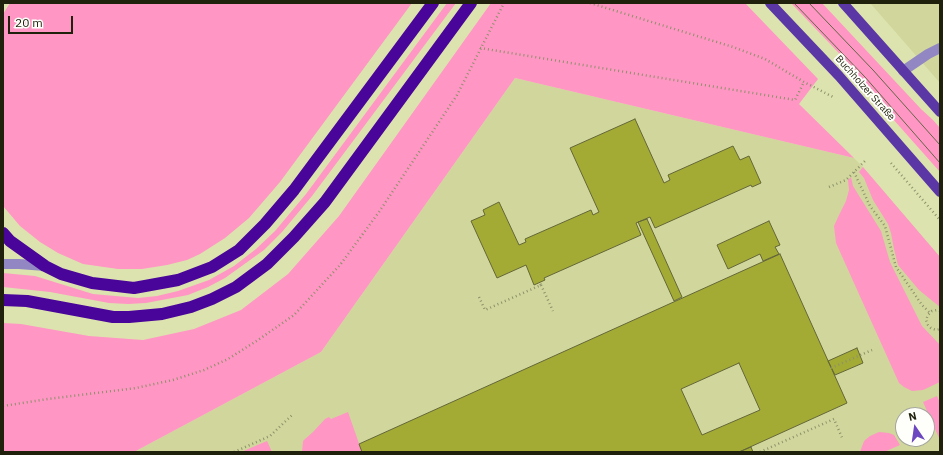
<!DOCTYPE html>
<html>
<head>
<meta charset="utf-8">
<style>
  body { margin:0 }
  #map { position:relative; width:943px; height:455px; overflow:hidden; background:#dde3af; font-family:"IBM Plex Sans",sans-serif }
  canvas { display:block }
  .frame { position:absolute; inset:0; border:4px solid #1f210d; pointer-events:none }
  .north { position:absolute; left:895px; top:407px; width:40px; height:40px; box-sizing:border-box; background:#fefffa; border:1px solid #a5a69b; border-radius:50%; rotate:347deg; font-size:11px; font-weight:700; line-height:16px; text-align:center; color:#1f210d }
  .north::after { content:''; display:block; margin:auto; width:14px; height:18px; background:#6c47c0; clip-path:polygon(50% 0,100% 100%,50% 72%,0 100%) }
  .scale { position:absolute; left:8px; top:16px; width:65px; height:18px; box-sizing:border-box; border:2px solid #1f210d; border-top:0; padding-left:5px; font-size:12px; line-height:14px; white-space:nowrap; color:#1f210d; -webkit-text-stroke:3px #fefffa; paint-order:stroke }
</style>
</head>
<body>
<div id="map">
<canvas width="943" height="455"></canvas>
<div class="frame"></div>
<div class="north">N</div>
<div class="scale">20 m</div>
</div>
<script>
const c = document.querySelector('canvas').getContext('2d');
c.lineJoin = 'round';
function fill(path, color) {
  c.fillStyle = color;
  c.fill(path, 'evenodd');
}
function poly(rows) {
  const path = new Path2D();
  for (const r of rows) {
    path.moveTo(r[0], r[1]);
    for (let i = 2; i < r.length; i += 2) path.lineTo(r[i], r[i + 1]);
  }
  return path;
}
function trace(path, color, width, dash) {
  c.strokeStyle = color;
  c.lineWidth = width;
  c.lineCap = dash ? 'butt' : 'round';
  c.setLineDash(dash || []);
  c.stroke(path);
}
function label(font, color, halo, rows, align = 'center') {
  c.font = font + ' "IBM Plex Sans",sans-serif';
  c.lineWidth = 4;
  c.setLineDash([]);
  c.textBaseline = 'middle';
  c.strokeStyle = halo;
  c.fillStyle = color;
  for (const [text, x, y, turn = 0] of rows) {
    c.save();
    c.translate(x, y);
    c.rotate((+turn || 0) * Math.PI / 180);
    c.textAlign = isNaN(turn) ? turn : align;
    if (halo) c.strokeText(text, 0, 0);
    c.fillText(text, 0, 0);
    c.restore();
  }
}
fill(poly([
  [870,3,940,3,940,83],
  [515,78,854,158,861,165,940,257,940,452,134,452,321,352],
  [903,415,927,415,927,439,903,439]
]), '#d1d79c');
fill(poly([
  [10,3,412,3,280,182,249,218,225,238,200,254,187,260,167,265,142,269,118,269,83,264,58,253,40,242,20,226,3,206,3,14],
  [447,3,456,3,312,196,282,232,264,250,225,278,208,287,188,295,146,303,128,304,109,303,50,292,3,287,3,273,35,276,93,294,138,298,157,296,178,291,209,280,234,266,256,249,275,231,306,194],
  [491,3,745,3,818,79,799,104,854,158,515,78,321,352,134,452,3,452,3,323,21,324,89,336,143,340,194,329,241,310,288,274,339,216],
  [791,3,822,3,921,109,933,120,940,128,940,172,853,74,856,71],
  [863,167,940,257,940,307,919,290,898,265,894,249,891,233,888,224,873,200,864,178,859,172],
  [851,177,853,186,881,231,890,262,922,326,940,345,940,382,923,390,912,391,904,387,899,383,836,243,834,226,839,215,846,201,849,190,848,180],
  [937,396,940,403,940,440,923,402],
  [348,412,362,452,302,452,303,441,305,439,313,432,325,419,329,417,331,419],
  [879,432,889,433,894,435,900,445,884,452,860,452,864,441,870,436],
  [267,441,272,452,241,452]
]), '#ff96c4');
const building = poly([
  [635,119,664,183,670,180,668,175,733,146,740,160,749,156,761,183,752,187,751,185,655,228,650,217,636,223,641,235,544,278,545,280,534,285,526,265,497,278,471,221,485,215,483,210,499,202,519,245,526,242,525,239,591,210,593,215,599,212,570,148,635,119],
  [647,219,682,297,674,301,638,222,647,219],
  [769,221,780,245,775,247,779,254,763,261,760,254,728,269,717,245,769,221],
  [780,254,847,403,739,452,362,452,359,444,780,254],
  [739,363,760,410,702,435,681,389,739,363],
  [857,348,863,363,835,375,828,361,857,348],
  [751,447,753,452,739,452,751,447]
]);
fill(building, '#a4ab35');
trace(building, '#636738', 1);
trace(poly([
  [590,3,733,47,765,59,804,82,835,98],
  [480,48,795,100,804,82],
  [891,163,940,220],
  [854,172,870,206,885,226,896,267,922,305,930,313],
  [829,187,846,180,865,161],
  [541,285,553,311],
  [479,297,485,310,541,285,540,283],
  [940,311,937,310,932,311,928,315,926,320,928,325,931,328,936,330,940,329],
  [831,368,872,350],
  [3,406,48,399,136,388,173,380,204,370,228,359,258,340,294,315,340,265,379,212,457,95,504,3],
  [234,452,270,436,292,415],
  [760,452,834,419,843,440]
]), '#8d916b', 2.5, [1, 3]);
trace(poly([
  [903,71,928,54,940,48],
  [3,264,19,264,45,266]
]), '#9387c3', 10);
trace(poly([
  [770,3,839,76,940,192],
  [843,3,940,112]
]), '#5b37a6', 10);
trace(poly([
  [3,233,10,241,45,266,61,274,92,283,134,288,178,280,212,267,239,250,265,224,294,190,433,3],
  [3,300,27,301,113,317,129,317,162,314,191,307,212,299,236,287,267,264,294,237,325,202,471,3]
]), '#490499', 12);
trace(poly([
  [794,3,865,77,940,163],
  [809,3,873,70,940,145]
]), '#636647', 1);
label('10px', '#1f210d', '#fefffa', [
  ["Buchholzer Straße",865,88,48]
]);
</script>
</body>
</html>
